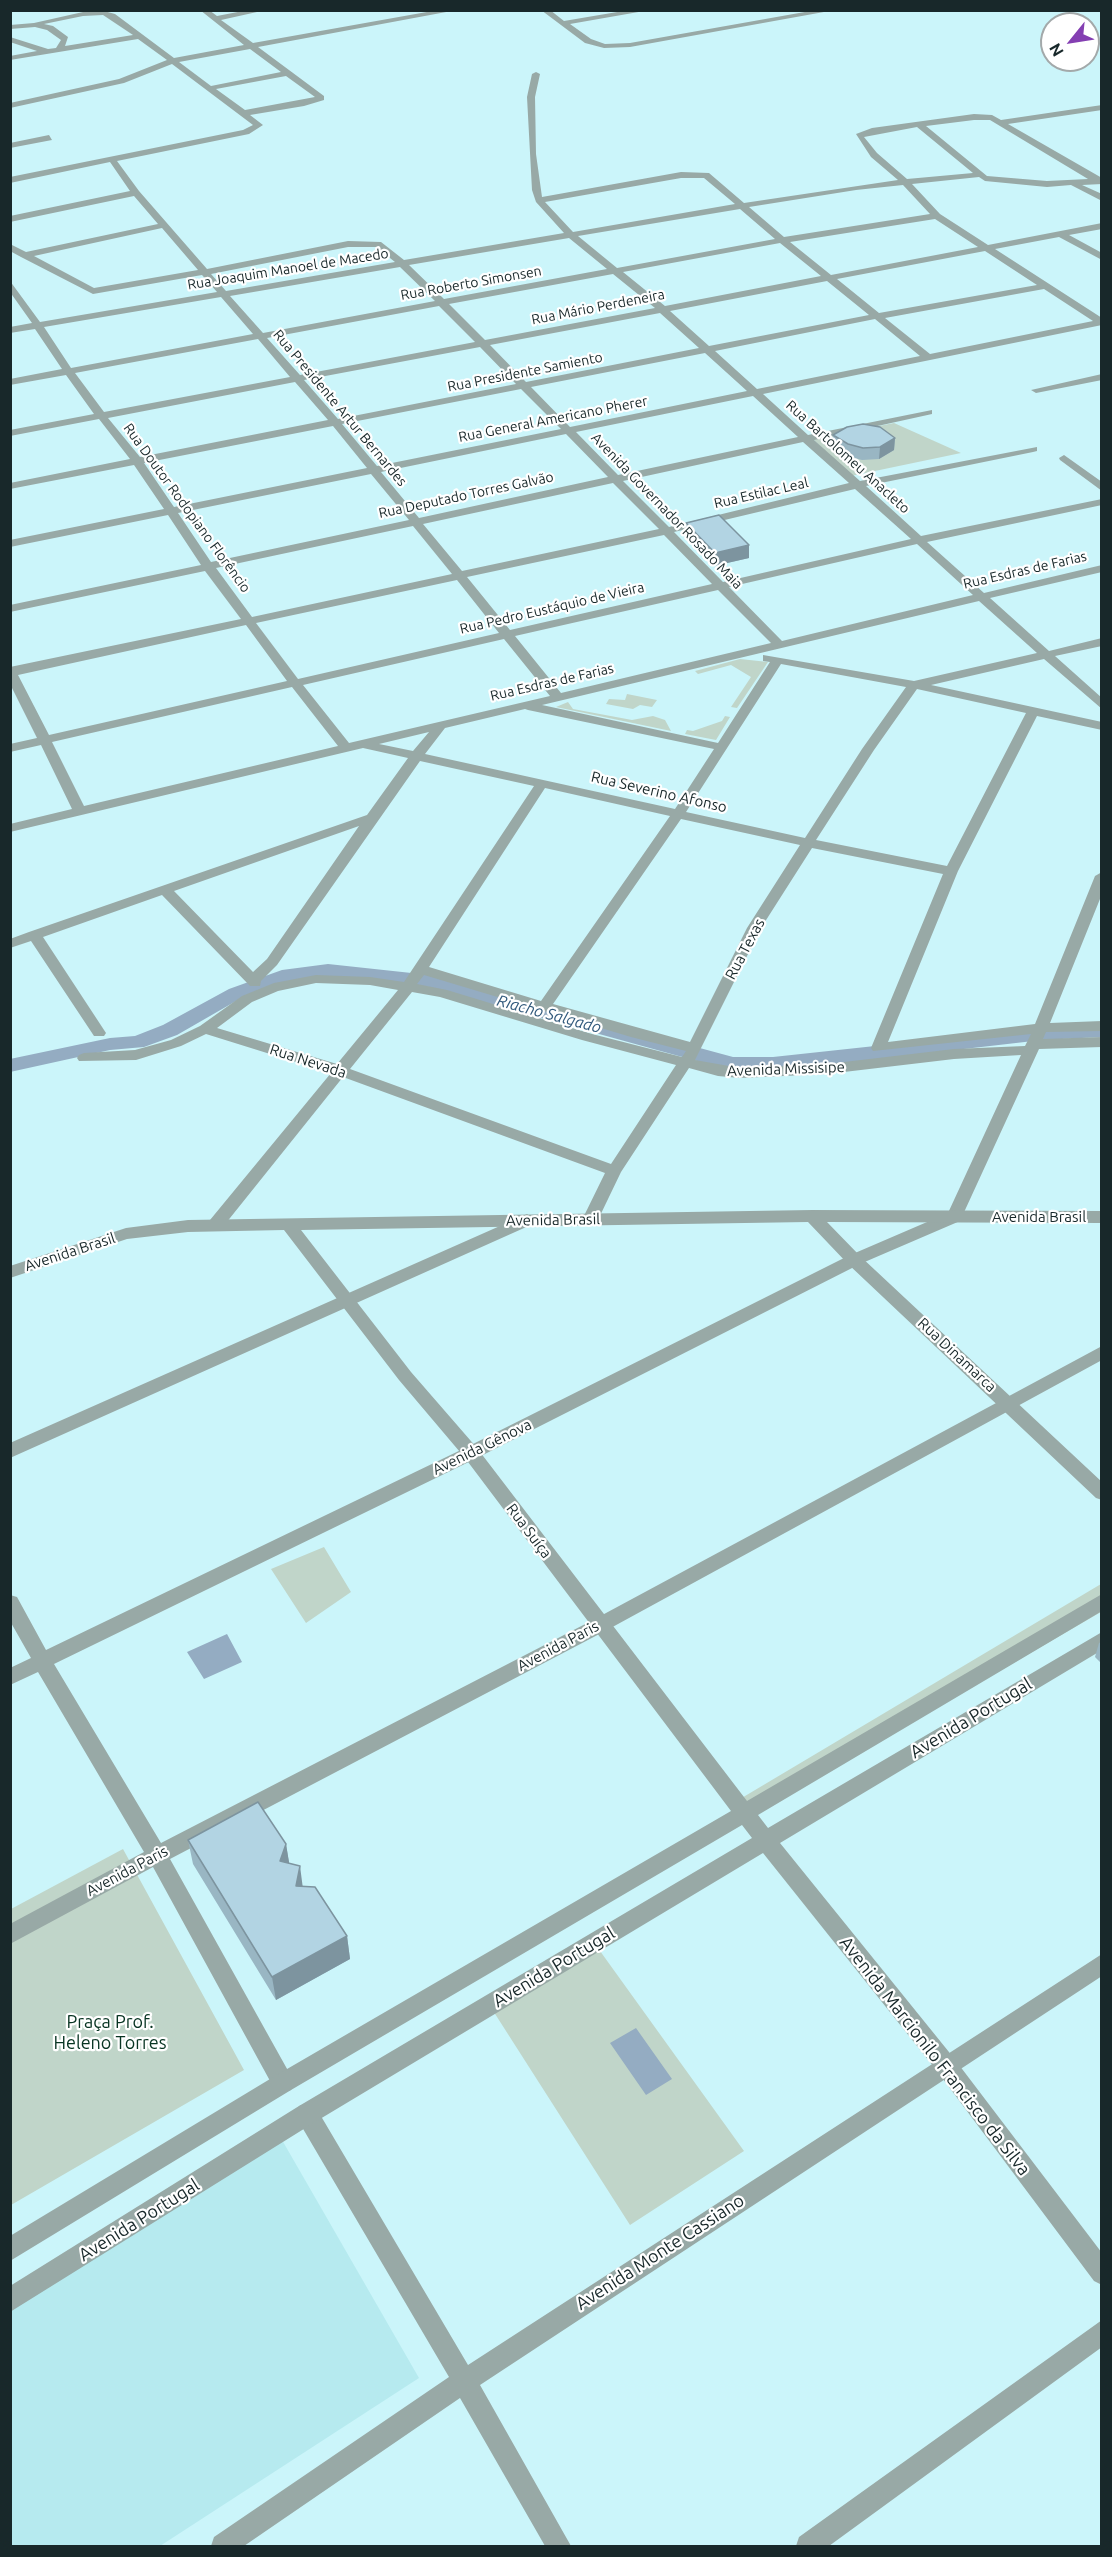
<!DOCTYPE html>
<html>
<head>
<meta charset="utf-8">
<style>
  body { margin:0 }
  #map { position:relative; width:1112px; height:2557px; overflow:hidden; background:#cbf5fa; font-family:Ubuntu,sans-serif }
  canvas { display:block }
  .frame { position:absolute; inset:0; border:12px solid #18282a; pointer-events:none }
  .north { position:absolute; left:1040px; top:12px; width:60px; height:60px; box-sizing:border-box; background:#fff; border:2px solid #a3a9aa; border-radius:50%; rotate:240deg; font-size:16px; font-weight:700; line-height:24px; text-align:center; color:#18282a }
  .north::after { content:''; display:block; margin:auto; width:21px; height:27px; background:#843fb2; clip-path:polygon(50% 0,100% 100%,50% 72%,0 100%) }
</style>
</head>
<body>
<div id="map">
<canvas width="1112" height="2557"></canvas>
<div class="frame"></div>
<div class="north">N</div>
</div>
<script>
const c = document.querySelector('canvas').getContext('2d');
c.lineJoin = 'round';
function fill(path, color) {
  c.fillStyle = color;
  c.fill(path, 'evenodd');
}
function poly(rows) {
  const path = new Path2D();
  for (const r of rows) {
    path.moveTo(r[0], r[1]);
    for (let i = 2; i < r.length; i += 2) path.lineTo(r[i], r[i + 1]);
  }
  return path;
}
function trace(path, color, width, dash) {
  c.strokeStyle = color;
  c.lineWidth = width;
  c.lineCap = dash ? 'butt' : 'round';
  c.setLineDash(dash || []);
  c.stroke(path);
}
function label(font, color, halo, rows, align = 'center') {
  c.font = font + ' Ubuntu,sans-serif';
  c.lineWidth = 4.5;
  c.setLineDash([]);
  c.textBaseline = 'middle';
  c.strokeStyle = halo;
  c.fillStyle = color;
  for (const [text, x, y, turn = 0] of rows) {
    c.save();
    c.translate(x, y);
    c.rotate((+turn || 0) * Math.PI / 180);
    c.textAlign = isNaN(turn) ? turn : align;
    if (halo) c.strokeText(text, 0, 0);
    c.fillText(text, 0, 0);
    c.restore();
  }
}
fill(poly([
  [282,2140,419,2378,160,2546,11,2546,10,2298]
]), '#b6eaef');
fill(poly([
  [894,423,961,453,851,476,813,439],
  [740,659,768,662,737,708,731,707,751,677,731,665,698,674,695,671],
  [627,694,657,700,652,707,640,705,633,709,606,704,609,699,625,700],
  [568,702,573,709,632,720,653,716,665,720,671,731,556,707],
  [725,716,730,717,716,740,685,734,687,730,693,731,722,721],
  [324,1547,351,1592,306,1623,271,1569],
  [1101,1584,1101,1612,750,1816,740,1799],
  [123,1849,244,2070,11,2205,11,1909],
  [595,1944,744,2151,630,2225,490,2006]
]), '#c0d5c9');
fill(poly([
  [227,1634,242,1662,204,1679,187,1652],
  [636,2028,672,2079,646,2095,610,2043]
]), '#94acc2');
fill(poly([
  [328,964,430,975,733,1057,773,1057,1042,1028,1102,1025,1102,1037,1042,1040,773,1071,733,1071,429,987,328,976,285,982,243,997,177,1035,144,1047,110,1050,10,1072,10,1059,110,1038,135,1036,163,1025,229,989,282,970,328,964]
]), '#94acc2');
fill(poly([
  [200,10,209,10,217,16,248,10,266,10,221,20,253,43,438,10,457,10,258,47,324,96,324,100,304,106,250,115,263,125,249,134,117,161,139,191,207,269,348,241,381,242,404,260,564,233,536,202,532,190,527,97,532,74,536,72,540,74,535,97,536,154,542,197,681,172,709,173,744,203,898,180,871,157,856,134,872,128,974,114,992,115,1001,120,1102,105,1102,110,1008,124,1102,178,1102,184,1082,185,1102,194,1102,201,1071,185,1047,187,985,181,979,177,912,184,940,214,988,245,1102,223,1102,229,1069,235,1102,253,1102,260,1059,237,995,249,1102,318,1102,325,763,394,808,435,932,410,932,414,814,440,860,481,1037,447,1037,451,1033,452,866,486,921,536,1102,499,1102,505,927,542,984,593,1102,565,1102,572,990,598,1049,651,1102,638,1102,646,1055,656,1102,698,1102,709,1044,659,931,685,1102,722,1102,730,1037,716,958,871,888,1042,1035,1024,1095,876,1102,872,1102,894,1050,1023,1102,1021,1102,1031,1046,1032,1043,1039,1102,1037,1102,1047,1039,1049,960,1221,860,1264,477,1458,54,1664,161,1843,593,1620,1102,1346,1102,1360,607,1630,170,1859,291,2076,294,2083,291,2090,283,2093,275,2090,153,1867,10,1944,10,1924,144,1852,38,1672,10,1685,10,1668,31,1658,10,1621,10,1595,17,1597,46,1650,465,1448,848,1256,948,1213,1021,1055,954,1059,827,1074,740,1078,718,1076,689,1068,621,1172,596,1224,590,1226,582,1220,605,1173,343,1077,222,1228,216,1230,208,1224,210,1220,331,1073,206,1034,181,1046,136,1060,79,1061,77,1058,79,1055,84,1053,135,1050,171,1040,200,1026,242,996,274,983,316,975,370,977,404,982,534,786,420,761,277,965,261,981,260,986,250,986,162,895,43,937,106,1033,104,1036,94,1036,31,941,10,948,10,939,29,932,367,815,408,758,363,748,10,832,10,824,72,809,41,745,10,752,10,744,37,738,10,684,10,667,241,619,205,571,10,612,10,605,201,565,168,515,10,547,10,540,164,509,134,465,10,489,10,483,130,459,99,419,10,436,10,430,94,414,66,375,10,385,10,379,62,369,35,329,10,333,10,327,32,323,10,292,10,281,40,322,217,292,202,275,93,294,21,257,10,251,10,244,26,252,158,224,134,196,10,222,10,216,130,191,110,162,10,183,10,177,243,130,253,125,172,64,124,83,10,108,10,103,119,79,167,60,138,39,10,60,10,56,37,51,10,42,10,37,48,49,56,48,61,40,47,30,35,27,10,29,10,25,34,23,83,12,104,11,115,14,174,58,244,45,200,10],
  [103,15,133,35,65,46,68,37,53,26,44,24,83,16,103,15],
  [250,49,281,72,211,86,179,62,250,49],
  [286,76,315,97,245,110,216,89,286,76],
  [974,120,990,120,1088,179,1047,181,987,176,926,126,974,120],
  [917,127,973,173,907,179,877,153,864,137,917,127],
  [681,178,704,178,735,204,573,232,545,202,681,178],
  [903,185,930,214,784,237,749,207,856,190,903,185],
  [740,209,775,239,617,268,578,236,740,209],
  [935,219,978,247,831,275,790,242,935,219],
  [162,228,198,270,94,288,34,256,162,228],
  [569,238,607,269,444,299,409,265,569,238],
  [780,243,821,276,665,306,623,272,780,243],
  [348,247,376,247,395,262,226,291,211,274,348,247],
  [985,251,1037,285,879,313,837,279,985,251],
  [400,267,435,301,263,333,230,296,400,267],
  [613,274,655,308,485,340,449,304,613,274],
  [827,281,869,315,709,346,670,311,827,281],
  [1044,289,1093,321,930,354,885,318,1044,289],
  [221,297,253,334,71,368,44,327,221,297],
  [439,306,475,342,300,375,267,338,439,306],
  [660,313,699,348,526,382,490,345,660,313],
  [875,319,920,356,757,389,715,351,875,319],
  [258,339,290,377,104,412,75,373,258,339],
  [480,347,516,384,338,419,304,380,480,347],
  [705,353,747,391,570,427,531,387,705,353],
  [295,382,328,420,140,457,108,418,295,382],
  [521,389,561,429,377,466,342,424,521,389],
  [753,396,798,437,618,475,576,432,753,396],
  [333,426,367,468,174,507,144,463,333,426],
  [566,434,608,477,419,518,381,472,566,434],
  [803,442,849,483,669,527,623,481,803,442],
  [371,474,409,520,211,562,178,513,371,474],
  [613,483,659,529,462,571,423,524,613,483],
  [855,489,911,539,723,582,674,532,855,489],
  [413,526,452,574,252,617,216,568,413,526],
  [664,535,712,584,510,630,467,577,664,535],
  [917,544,973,595,782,641,729,587,917,544],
  [457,580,499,633,298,679,256,623,457,580],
  [718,590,771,643,561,693,515,636,718,590],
  [979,601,1037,653,914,681,763,655,763,661,770,662,718,743,542,705,979,601],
  [246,625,287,681,49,735,18,675,246,625],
  [504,639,550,696,349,743,303,685,504,639],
  [781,664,906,687,862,749,805,838,686,812,781,664],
  [292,687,338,746,84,806,52,742,292,687],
  [917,689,1026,713,947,866,816,840,874,750,917,689],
  [525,709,528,710,714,749,675,809,425,754,445,728,525,709],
  [429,732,413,751,379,744,429,732],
  [545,788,670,816,541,1001,429,967,545,788],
  [681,819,800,845,747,928,690,1042,553,1004,681,819],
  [359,826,267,959,253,972,174,891,359,826],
  [812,848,943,874,871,1048,873,1051,1031,1034,1025,1046,954,1049,827,1064,740,1068,695,1060,761,928,812,848],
  [424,975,631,1037,686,1051,682,1057,592,1034,447,990,417,984,424,975],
  [316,983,370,985,398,990,337,1064,217,1028,252,1002,278,991,316,983],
  [412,992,440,997,582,1040,676,1065,611,1164,350,1069,412,992],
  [541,10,550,10,564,21,629,10,650,10,570,24,591,39,605,44,630,43,816,10,835,10,630,47,604,48,585,43,541,10],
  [49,135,52,140,10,148,10,143,49,135],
  [1102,374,1102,380,1036,393,1031,390,1102,374],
  [1064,455,1102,482,1102,491,1060,460,1059,458,1064,455],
  [527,1214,535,1220,533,1224,10,1458,10,1443,527,1214],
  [1102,1954,1102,1976,480,2385,571,2546,545,2546,460,2398,244,2546,211,2546,214,2537,449,2377,299,2122,296,2114,299,2106,307,2103,315,2106,468,2365,1102,1954],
  [1102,2320,1102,2347,829,2546,796,2546,799,2537,1102,2320]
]), '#98a9a6');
fill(poly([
  [812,1210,1102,1211,1102,1223,827,1222,860,1256,1102,1482,1102,1500,1096,1498,848,1264,808,1222,301,1230,411,1372,477,1448,747,1801,1102,1594,1102,1611,758,1815,768,1828,1102,1632,1102,1650,780,1843,953,2057,1102,2253,1102,2285,1094,2281,937,2071,763,1853,315,2122,10,2312,10,2286,299,2106,752,1838,742,1825,291,2090,10,2261,10,2236,275,2076,731,1811,465,1458,399,1380,284,1230,188,1232,127,1239,10,1278,10,1266,126,1228,188,1220,812,1210]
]), '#98a9a6');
fill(poly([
  [833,435,895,438,894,450,879,459,862,460,847,456,832,447],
  [686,523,749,545,749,558,714,566,685,536],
  [1101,1642,1101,1663,1095,1657,1099,1643],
  [188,1840,286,1844,289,1863,303,1887,347,1936,350,1959,276,2000,193,1864]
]), '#99b6c3');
fill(poly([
  [895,438,894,450,879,459,880,447],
  [749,545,749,558,714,566,715,553],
  [286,1844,290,1868,280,1861],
  [300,1866,303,1889,296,1886],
  [347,1936,350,1959,276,2000,272,1977]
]), '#7d949f');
const building = poly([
  [863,424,880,427,895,438,880,447,863,448,848,444,833,435,847,427,863,424],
  [719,515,749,545,715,553,686,523,719,515],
  [258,1802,286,1844,280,1861,300,1866,296,1886,315,1887,347,1936,272,1977,188,1840,258,1802]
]);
fill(building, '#b2d4e3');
trace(building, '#7d949f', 1.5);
label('14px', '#18282a', '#fff', [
  ["Rua Joaquim Manoel de Macedo",288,269,-9],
  ["Rua Roberto Simonsen",471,283,-10],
  ["Rua Mário Perdeneira",598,307,-11],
  ["Rua Presidente Samiento",525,372,-11],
  ["Rua Presidente Artur Bernardes",340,408,50],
  ["Rua General Americano Pherer",553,419,-11],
  ["Rua Bartolomeu Anacleto",848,457,42],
  ["Rua Estilac Leal",761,493,-13],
  ["Rua Deputado Torres Galvão",466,495,-12],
  ["Rua Doutor Rodopiano Florêncio",187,508,54],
  ["Avenida Governador Rosado Maia",667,511,46],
  ["Rua Esdras de Farias",1025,570,-13],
  ["Rua Pedro Eustáquio de Vieira",552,608,-13],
  ["Rua Esdras de Farias",552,682,-13]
]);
label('15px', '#18282a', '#fff', [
  ["Rua Severino Afonso",659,792,13],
  ["Rua Texas",745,949,-62],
  ["Rua Nevada",308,1061,18],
  ["Avenida Missisipe",786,1069,-2],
  ["Avenida Brasil",1039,1217],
  ["Avenida Brasil",553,1220,-1],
  ["Avenida Brasil",70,1252,-18],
  ["Rua Dinamarca",957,1355,43],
  ["Avenida Gênova",482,1447,-26],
  ["Rua Suíça",529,1531,53],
  ["Avenida Paris",558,1646,-28],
  ["Avenida Paris",127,1871,-28]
]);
label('italic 16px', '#325a7c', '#fff', [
  ["Riacho Salgado",549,1014,15]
]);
label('18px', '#18282a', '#fff', [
  ["Avenida Portugal",971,1718,-31],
  ["Avenida Portugal",554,1967,-31],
  ["Avenida Marcionilo Francisco da Silva",935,2056,52],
  ["Avenida Portugal",139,2220,-32],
  ["Avenida Monte Cassiano",660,2252,-33]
]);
label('18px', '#073422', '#fff', [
  ["Praça Prof.",110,2022],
  ["Heleno Torres",110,2043]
]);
</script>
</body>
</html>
